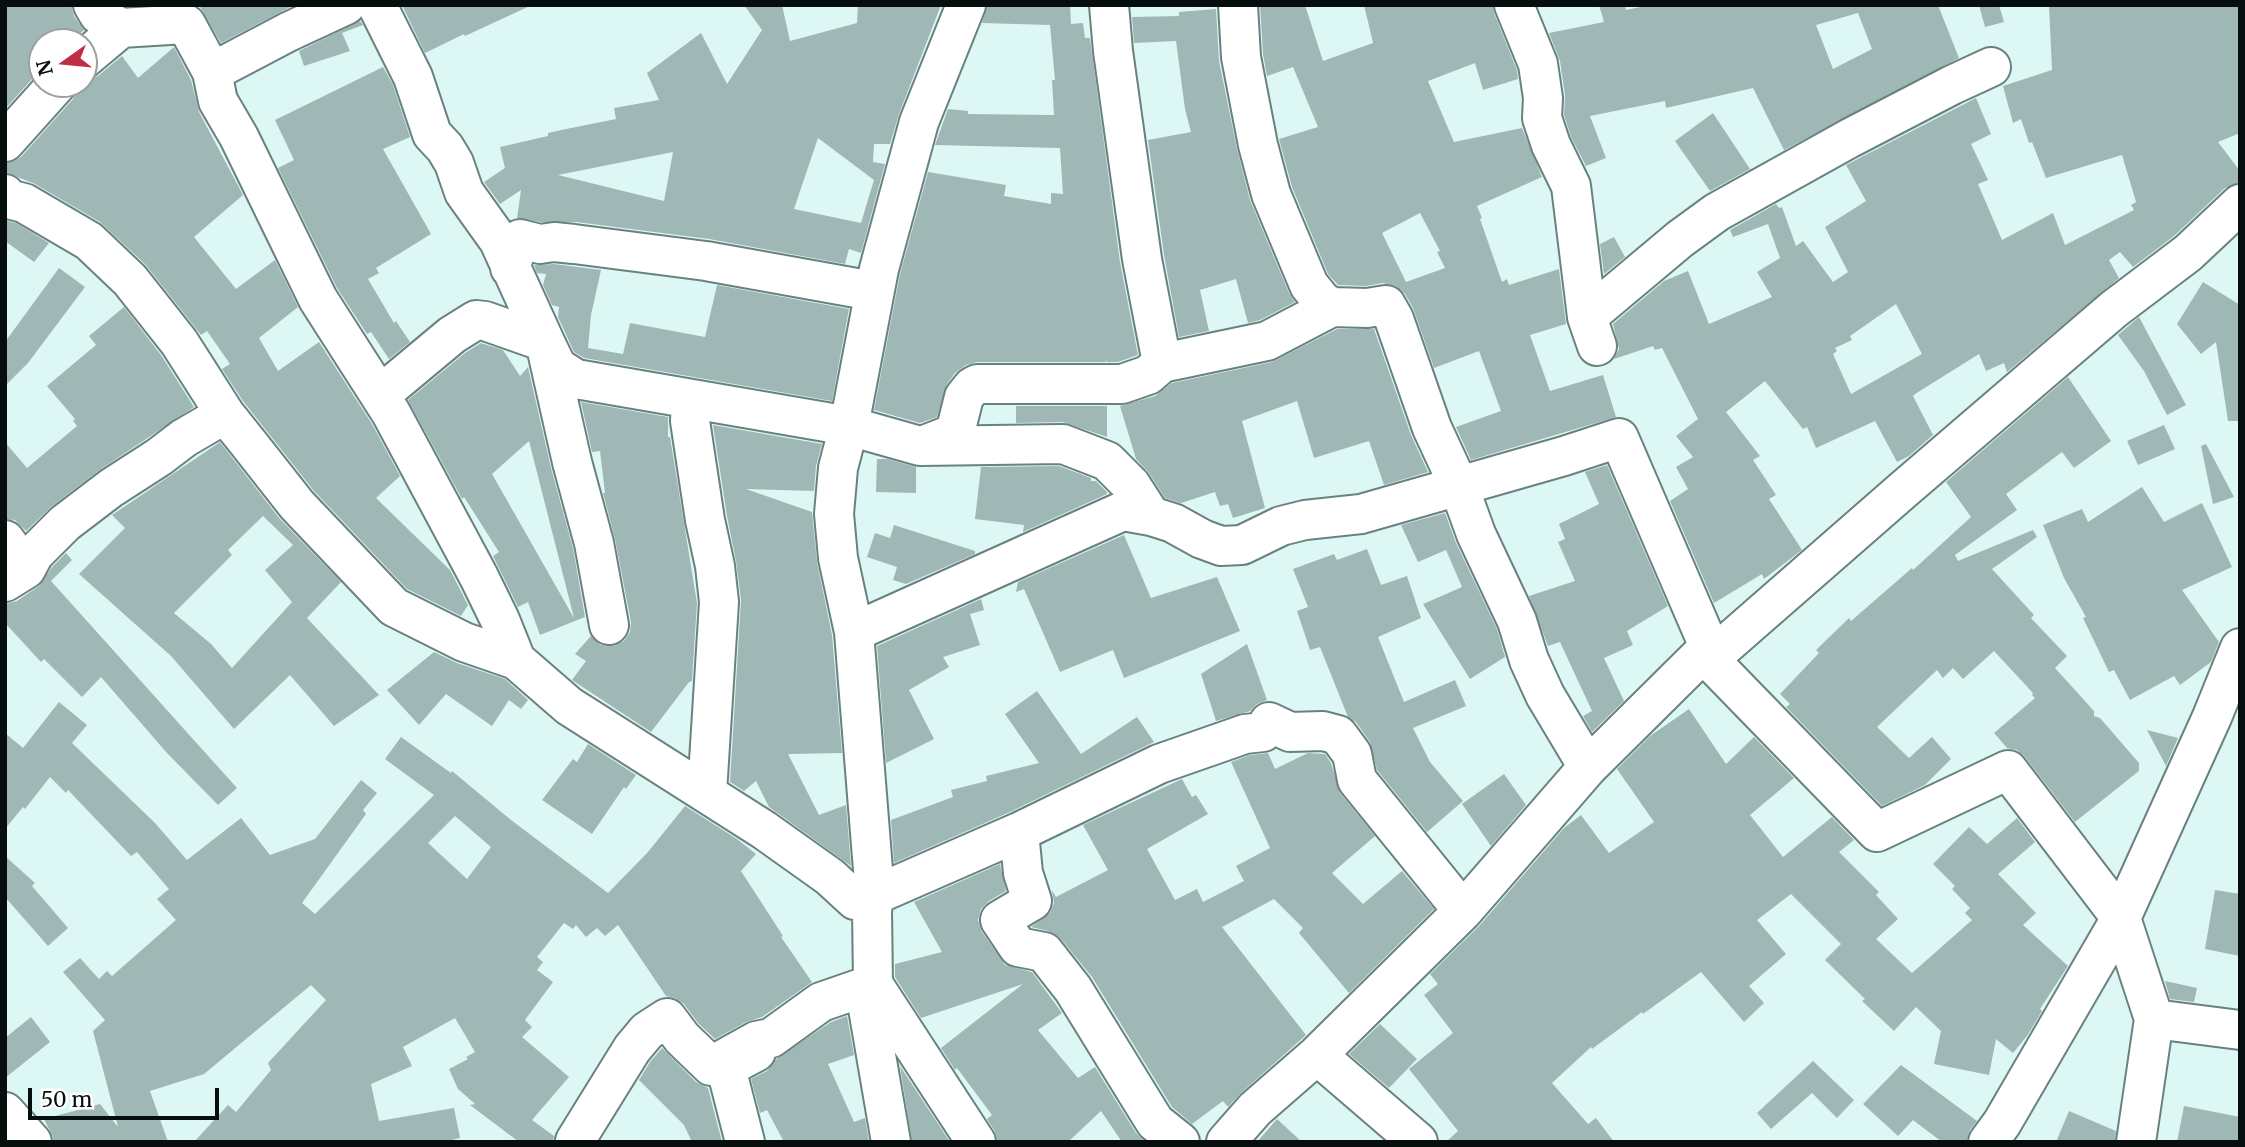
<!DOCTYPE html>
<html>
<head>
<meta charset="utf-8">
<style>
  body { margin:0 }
  #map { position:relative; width:2245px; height:1147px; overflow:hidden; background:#ddf8f4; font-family:Merriweather,serif }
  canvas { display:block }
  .frame { position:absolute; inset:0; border:7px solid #070f0e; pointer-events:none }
  .north { position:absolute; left:28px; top:28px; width:70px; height:70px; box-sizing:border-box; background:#fff; border:2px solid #9c9f9f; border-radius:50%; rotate:255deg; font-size:19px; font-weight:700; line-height:28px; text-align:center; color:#070f0e }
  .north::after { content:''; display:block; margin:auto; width:24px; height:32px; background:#bf2e45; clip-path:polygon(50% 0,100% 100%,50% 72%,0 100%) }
  .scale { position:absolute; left:28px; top:1088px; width:191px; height:32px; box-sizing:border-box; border:4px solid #070f0e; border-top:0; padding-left:9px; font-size:21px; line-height:24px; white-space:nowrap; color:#070f0e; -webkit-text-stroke:5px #fff; paint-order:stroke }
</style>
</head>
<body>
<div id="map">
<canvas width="2245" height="1147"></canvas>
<div class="frame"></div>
<div class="north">N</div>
<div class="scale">50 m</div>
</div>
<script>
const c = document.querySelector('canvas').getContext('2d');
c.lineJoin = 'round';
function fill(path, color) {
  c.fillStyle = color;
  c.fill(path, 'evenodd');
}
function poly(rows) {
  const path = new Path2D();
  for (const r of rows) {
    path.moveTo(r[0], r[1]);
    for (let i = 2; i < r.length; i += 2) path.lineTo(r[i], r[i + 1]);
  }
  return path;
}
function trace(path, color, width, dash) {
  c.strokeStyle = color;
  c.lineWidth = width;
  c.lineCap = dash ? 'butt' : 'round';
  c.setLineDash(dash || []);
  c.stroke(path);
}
fill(poly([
  [5,5,71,5,74,16,84,30,70,42,42,42,42,68,5,109],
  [199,5,294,5,221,43],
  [402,5,532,5,465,36,464,34,425,53],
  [744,5,782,5,790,41,857,23,858,5,941,5,899,114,890,144,874,144,873,162,885,164,861,253,849,249,845,264,709,239,576,222,541,222,517,218,521,190,500,204,484,182,505,168,500,147,548,136,548,133,566,129,616,119,614,108,659,100,647,73,701,33,727,84,762,30],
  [818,138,874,180,861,223,794,209],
  [673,152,664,201,558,175],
  [987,5,1070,5,1071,24,1083,23,1085,38,1090,38,1120,262,1138,355,1118,362,1107,362,1107,360,1106,362,977,362,966,365,955,373,947,384,937,417,920,423,874,410,900,274,928,172,1006,185,1004,196,1051,204,1051,193,1063,194,1060,148,935,145,948,109,968,111,968,114,1054,115,1052,80,1055,80,1050,25,982,23],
  [1260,5,1305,5,1323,61,1373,43,1364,5,1493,5,1494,13,1517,70,1518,79,1483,90,1475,63,1428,81,1454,142,1522,128,1542,177,1477,206,1482,218,1480,219,1502,282,1507,279,1509,285,1559,269,1566,324,1530,335,1550,391,1603,375,1616,417,1471,460,1456,427,1501,411,1479,351,1434,368,1413,308,1405,294,1396,286,1383,283,1366,286,1338,285,1328,274,1292,187,1279,139,1318,127,1293,67,1267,76,1263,54],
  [1420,213,1440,251,1437,252,1445,268,1406,282,1382,233],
  [1599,5,1625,5,1626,10,1650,5,1938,5,1959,58,1784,150,1753,88,1666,108,1665,101,1590,116,1606,158,1586,166,1571,137,1564,115,1565,95,1560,61,1549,33,1604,22],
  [1858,13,1872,49,1833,69,1816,25],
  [1979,5,1999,5,2004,22,1985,27],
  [2049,5,2240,5,2240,133,2218,142,2240,171,2240,183,2225,188,2174,236,2133,267,2120,252,2109,260,2119,278,2007,372,2004,363,1986,371,1979,354,1915,394,1913,396,1933,435,1909,456,1897,462,1875,421,1816,448,1807,427,1803,429,1765,381,1726,412,1760,456,1753,460,1776,495,1769,499,1802,550,1764,579,1762,574,1714,603,1670,501,1688,489,1676,467,1693,457,1676,436,1698,419,1662,348,1655,350,1653,346,1614,359,1619,349,1613,324,1664,281,1688,271,1709,324,1772,297,1757,272,1780,258,1768,224,1733,237,1730,230,1776,204,1779,208,1782,207,1796,246,1803,241,1833,282,1848,272,1825,227,1866,201,1846,165,1976,98,1991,134,1971,144,1988,180,1978,184,2002,240,2053,213,2065,245,2134,210,2131,205,2136,202,2122,155,2046,178,2032,142,2029,143,2021,119,2013,123,2003,86,2052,70],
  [1896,304,1922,354,1851,394,1833,354,1837,351,1835,348,1852,340,1850,336],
  [1216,9,1219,61,1237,149,1250,200,1289,293,1295,302,1260,320,1248,323,1236,279,1200,290,1209,331,1179,337,1164,255,1148,140,1191,132,1185,109,1176,41,1134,43,1132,17,1179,16,1179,12],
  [360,21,363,25,342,33,350,51,304,66,299,51],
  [174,47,191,80,199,112,243,195,194,237,236,289,275,260,298,307,259,338,278,371,319,342,372,424,400,476,376,498,450,570,468,605,461,616,407,589,314,491,243,401,222,369,230,364,207,331,201,335,145,264,100,222,35,184,5,172,5,163,12,162,21,157,73,99,78,84,84,84,84,80,98,76,122,56,138,78],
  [383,67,393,85,410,137,383,149,431,234,376,268,379,273,368,279,394,323,396,321,410,342,389,359,371,332,367,334,337,288,278,168,294,160,275,120],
  [1713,113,1750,169,1710,191,1675,141],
  [7,221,16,223,49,243,34,262,5,241,5,225],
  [1614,237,1625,257,1604,274,1600,244],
  [554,264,601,270,591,315,588,348,623,354,630,323,705,337,717,285,849,309,832,401,584,358,574,352,558,317,559,307,552,305,543,285,546,274,537,273,534,265],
  [59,268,85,287,28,363,5,386,5,342],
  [2203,282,2240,305,2240,421,2228,421,2216,342,2201,354,2177,324],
  [124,307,161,355,194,407,98,471,52,506,26,531,15,520,5,519,5,442,27,468,77,426,73,421,75,419,47,386,96,345,89,336],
  [2139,317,2186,405,2167,415,2144,371,2118,335],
  [1337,329,1374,329,1411,435,1428,472,1384,485,1369,441,1314,458,1297,401,1242,421,1265,508,1233,518,1228,504,1220,506,1215,492,1181,503,1165,498,1149,473,1136,459,1120,406,1155,396,1172,383,1272,362],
  [481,343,503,350,520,376,528,367,551,468,573,548,585,617,540,635,528,602,518,607,493,556,499,552,464,497,462,499,408,400,465,353],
  [529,441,574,618,492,474],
  [2068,377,2111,441,2074,468,2062,452,2006,494,2017,510,1955,555,1958,561,2033,530,2037,537,1992,569,2034,615,2031,618,2067,656,2055,668,2094,711,2094,716,2100,718,2139,763,2139,771,2075,822,2025,757,2017,750,2007,748,1994,733,2035,698,2032,695,2033,693,1994,651,1963,679,1953,668,1943,678,1937,670,1877,727,1909,758,1932,737,1951,759,1925,785,1882,806,1786,707,1790,704,1780,694,1819,653,1816,650,1849,618,1851,621,1912,568,1913,570,1971,517,1946,482],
  [581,402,668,417,668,437,670,437,697,603,692,681,689,682,651,732,572,680,586,661,575,654,591,636,601,645,614,646,624,641,630,632,631,622,615,539,603,493,605,493,600,451,592,452],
  [1016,406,1107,406,1107,437,1063,422,1016,423],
  [713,425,822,444,816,466,814,491,746,489,812,512,817,562,832,635,842,753,788,754,819,815,846,805,851,866,769,807,756,781,744,791,730,782,741,600,736,561,727,516],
  [2164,425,2175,449,2138,465,2127,441],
  [220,442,280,519,341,582,307,618,379,695,334,726,290,675,234,729,171,656,79,574,125,528,112,515],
  [263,516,293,545,265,570,292,602,232,668,211,644,174,613,232,555,228,550],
  [2206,444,2234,497,2213,504,2201,446],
  [877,459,887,459,916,467,916,493,876,492],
  [1607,465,1668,606,1627,631,1633,645,1604,658,1624,701,1592,732,1583,716,1592,711,1560,642,1548,646,1529,596,1575,581,1558,542,1565,539,1559,524,1599,504,1585,472],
  [1059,466,1091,478,1091,481,1096,481,1107,492,1107,494,1023,532,1024,525,975,519,981,467],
  [2142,487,2164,522,2202,503,2232,567,2182,590,2219,642,2211,662,2180,685,2174,676,2130,700,2114,670,2109,672,2083,618,2086,617,2064,578,2043,525,2082,509,2088,522],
  [1445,513,1456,543,1497,629,1505,657,1470,679,1423,604,1462,587,1446,550,1418,562,1401,525],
  [894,525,975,551,975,554,906,584,893,580,897,567,867,557,875,533,890,538],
  [1124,535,1151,598,1217,577,1240,631,1124,678,1113,650,1060,672,1024,589,1016,592,1018,582],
  [1367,549,1381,585,1407,576,1421,618,1378,637,1404,702,1455,680,1466,706,1413,728,1430,762,1463,801,1427,832,1377,770,1370,742,1356,722,1348,717,1320,647,1310,650,1297,611,1308,607,1293,569,1334,554,1337,560],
  [66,553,72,560,51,581,237,788,218,805,167,753,101,677,82,697,44,659,41,662,5,623,5,604,17,601,39,586,52,567],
  [981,599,984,610,970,614,980,645,943,657,949,667,909,690,934,739,886,763,877,646],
  [1247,644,1267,700,1257,704,1250,711,1216,721,1201,674],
  [434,652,457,663,505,679,528,700,521,709,509,700,492,726,446,694,419,725,387,690],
  [1037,691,1081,754,1137,717,1154,742,1010,812,894,863,891,820,953,797,951,790,987,781,986,776,1039,763,1005,714],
  [59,702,87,725,72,743,155,823,187,860,241,818,270,855,315,839,361,780,377,793,363,810,366,814,302,903,315,914,434,795,385,759,401,737,451,773,452,771,511,820,608,893,648,852,685,806,737,839,756,854,741,871,783,936,781,937,812,982,762,1017,746,1022,715,1039,698,1023,684,1004,675,998,666,996,618,925,605,936,597,928,586,937,576,925,573,929,564,923,537,957,543,962,537,970,553,982,525,1020,532,1027,522,1037,569,1077,532,1120,554,1136,553,1142,519,1142,470,1105,475,1104,458,1089,449,1069,468,1059,466,1057,475,1052,455,1018,403,1047,412,1066,371,1084,379,1121,454,1108,460,1138,442,1142,194,1142,228,1105,236,1112,271,1070,268,1063,326,1000,311,985,204,1074,150,1091,168,1142,53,1142,53,1137,44,1119,100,1104,118,1127,93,1031,105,1020,63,972,80,958,99,979,107,971,112,976,176,920,157,899,169,889,137,852,131,856,68,790,66,793,50,777,25,809,23,807,5,829,5,733,23,748],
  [455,816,491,847,467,879,428,843],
  [1689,709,1726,764,1754,737,1794,778,1750,815,1783,857,1832,817,1854,840,1839,852,1879,892,1876,895,1898,919,1876,939,1912,973,1972,920,1965,913,1970,908,1952,889,1955,886,1933,864,1969,827,1987,844,2017,818,2035,842,1998,874,2036,913,2023,925,2068,966,2040,1009,2042,1011,2027,1036,2013,1053,1996,1039,1989,1075,1934,1064,1941,1031,1916,1007,1894,1031,1862,1001,1865,999,1825,960,1841,944,1791,894,1757,920,1786,954,1749,986,1764,1003,1744,1022,1701,972,1643,1014,1642,1012,1592,1049,1591,1047,1552,1083,1588,1124,1596,1118,1614,1142,1446,1142,1458,1131,1409,1069,1453,1033,1424,995,1438,984,1430,974,1480,925,1564,828,1581,815,1609,853,1654,822,1617,769,1650,736],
  [2147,730,2178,738,2166,766],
  [588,744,636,775,626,789,624,787,592,834,542,800,573,759,577,762],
  [1268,753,1275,769,1308,753,1325,754,1331,763,1340,793,1375,836,1332,873,1363,904,1402,871,1434,909,1349,993,1299,933,1303,928,1274,899,1222,927,1306,1035,1241,1093,1228,1107,1223,1101,1192,1124,1172,1107,1092,977,1061,939,1048,931,1031,927,1050,913,1054,903,1052,890,1056,897,1108,870,1083,825,1182,779,1192,797,1196,795,1208,814,1147,849,1175,900,1197,889,1203,902,1244,881,1236,866,1270,848,1231,762,1250,755],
  [1504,774,1526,805,1491,846,1462,804],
  [5,856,35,883,32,886,68,928,48,946,5,897],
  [1000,864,1006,891,989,901,981,909,978,920,982,932,1005,965,1032,972,1062,1013,1038,1030,1078,1078,1095,1067,1136,1133,1145,1142,1122,1142,1101,1111,1068,1142,998,1142,994,1130,987,1119,992,1115,957,1068,955,1070,941,1048,1023,984,921,1018,895,977,895,964,942,952,914,902],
  [2215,890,2240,894,2240,956,2205,949],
  [2165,981,2197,988,2194,1002,2170,999],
  [847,1016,854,1055,828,1064,854,1122,865,1118,869,1142,784,1142,767,1110,760,1113,751,1079,767,1071,776,1059,831,1022],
  [31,1017,50,1042,5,1078,5,1038],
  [1380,1024,1417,1059,1389,1088,1349,1054],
  [662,1048,696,1082,708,1088,722,1142,692,1142,684,1125,639,1080,650,1062],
  [1813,1061,1854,1100,1837,1118,1812,1093,1771,1129,1757,1113],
  [1901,1065,1977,1121,1970,1130,1966,1142,1942,1142,1913,1120,1898,1136,1863,1104],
  [900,1066,950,1142,912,1142],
  [2184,1106,2240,1117,2240,1142,2177,1142],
  [2069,1111,2116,1131,2115,1142,2056,1142],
  [1277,1119,1302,1142,1257,1142]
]), '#9fb8b5');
const minor = poly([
  [93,5,99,15,121,28,186,24,212,72,218,101,239,137,318,299,391,413,479,577,500,620,516,660],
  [377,5,413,77,432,134,445,148,454,163,464,192,499,241,545,342,572,462,594,543,609,625],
  [1109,5,1113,51,1142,259,1162,363],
  [1238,5,1241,57,1258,145,1271,194,1309,285,1322,301,1332,307,1367,308,1386,305,1394,319,1432,428,1458,484,1476,534,1517,621,1529,660,1545,695,1588,767],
  [1514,5,1538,64,1543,98,1542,118,1551,145,1571,186,1587,317,1597,346],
  [84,59,121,28],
  [212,72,288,32,346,5],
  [5,142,57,84],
  [5,194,8,199,24,203,89,241,130,280,179,342,225,414,249,444,297,505,394,607,464,642,516,660,569,706,764,830,830,877,855,900,875,895,1019,832,1159,764,1245,734,1263,732,1269,722,1290,732,1323,731,1338,735,1352,754,1357,780,1463,911],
  [510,268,520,239,540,244,554,242,574,244,706,261,873,291],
  [1587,317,1680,239,1717,212,1850,138,1952,85,1991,67],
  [380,395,452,335,476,320,485,321,545,342,557,367,576,379,849,426,920,446,1063,444,1107,461,1131,485,1151,516],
  [691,401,690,421,705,520,715,566,719,602,707,793],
  [922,446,955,433,964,397,972,387,977,384,1122,384,1148,375,1162,363,1267,341,1332,307],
  [5,540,26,569],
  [5,582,26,569,34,554,65,523,111,488,159,457,184,438,225,414],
  [854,632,1123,511,1151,516,1173,523,1202,539,1221,546,1242,545,1281,526,1305,520,1361,514,1564,456,1619,438,1713,656],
  [1703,653,1877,832,2008,770,2121,918,2154,1019,2136,1142],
  [1019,832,1023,873,1032,901,1000,920,1018,947,1044,952,1073,989,1155,1122,1180,1142],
  [2154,1019,2240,1030],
  [1317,1055,1418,1142],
  [5,1112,32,1142],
  [575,1141,632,1049,647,1031,667,1018,682,1038,711,1066,756,1041,771,1038,821,1002,873,984,976,1142],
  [745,1142,726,1068,756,1052],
  [891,1142,865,991,873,984,872,910,875,895,854,632,838,558,834,514,838,468,849,426,879,269,919,122,966,5],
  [1226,1142,1255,1109,1317,1055,1463,911,1588,767,1703,653,1713,656,1903,490,2114,309,2188,253,2240,204],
  [1988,1142,2002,1123,2121,918,2212,717,2240,648]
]);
trace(minor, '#6a827f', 42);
trace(minor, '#fff', 38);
</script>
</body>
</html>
